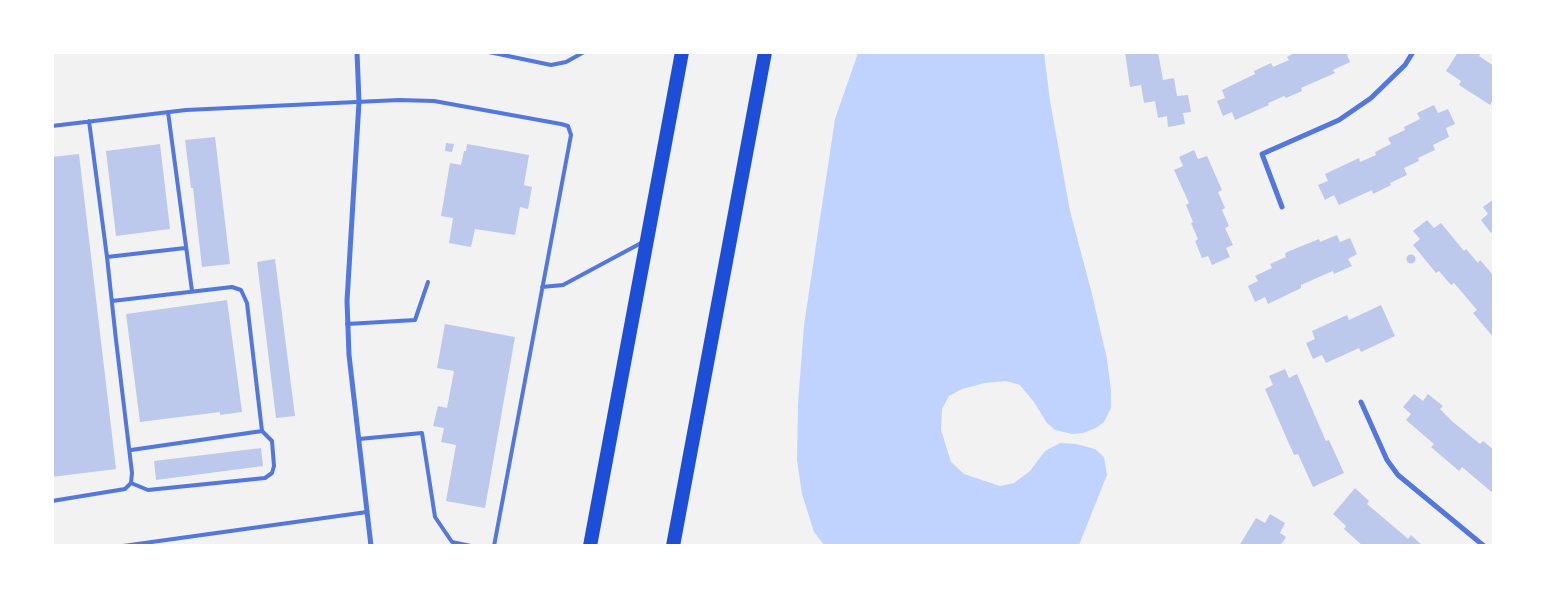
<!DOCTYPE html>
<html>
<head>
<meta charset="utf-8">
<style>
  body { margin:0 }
  #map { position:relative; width:1546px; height:598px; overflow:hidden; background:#f2f2f2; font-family:"Golos Text",sans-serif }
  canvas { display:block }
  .frame { position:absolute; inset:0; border:54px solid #fff; pointer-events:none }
</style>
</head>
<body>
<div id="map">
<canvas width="1546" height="598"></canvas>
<div class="frame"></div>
</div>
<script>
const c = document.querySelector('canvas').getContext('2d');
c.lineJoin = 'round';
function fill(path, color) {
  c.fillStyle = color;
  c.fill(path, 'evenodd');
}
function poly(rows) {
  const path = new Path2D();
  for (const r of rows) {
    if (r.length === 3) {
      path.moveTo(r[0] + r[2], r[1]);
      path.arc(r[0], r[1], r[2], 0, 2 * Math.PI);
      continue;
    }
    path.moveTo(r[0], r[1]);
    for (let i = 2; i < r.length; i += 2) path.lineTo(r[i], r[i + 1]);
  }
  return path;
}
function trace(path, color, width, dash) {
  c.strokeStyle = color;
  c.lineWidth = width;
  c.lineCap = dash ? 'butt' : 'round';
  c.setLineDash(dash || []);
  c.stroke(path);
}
fill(poly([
  [858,53,1044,53,1050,101,1070,211,1092,294,1107,359,1111,391,1111,408,1104,422,1096,428,1083,433,1072,434,1055,430,1047,423,1034,402,1020,385,1006,381,985,383,962,389,949,396,942,409,941,430,951,462,964,474,1000,486,1014,483,1030,471,1045,451,1060,443,1076,444,1095,449,1104,457,1107,475,1079,545,824,545,814,532,802,494,797,460,798,404,804,325,835,119]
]), '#bfd3fe');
fill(poly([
  [1125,52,1158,52,1163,80,1174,78,1177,96,1188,95,1191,112,1183,113,1185,124,1168,127,1167,116,1158,118,1155,101,1144,103,1141,85,1130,87],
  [1296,52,1346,52,1350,62,1333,70,1335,73,1301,88,1302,91,1286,98,1284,96,1273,101,1268,103,1269,105,1235,120,1232,112,1223,116,1217,101,1225,98,1222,90,1255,74,1254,71,1271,63,1273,67,1289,60,1287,57],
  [1458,52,1479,52,1480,54,1479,56,1494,66,1494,103,1492,102,1490,105,1459,85,1461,81,1446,71],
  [1434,105,1438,113,1448,109,1455,124,1446,128,1449,137,1433,145,1435,150,1418,158,1419,161,1404,168,1407,175,1390,183,1391,185,1373,194,1372,190,1339,205,1334,195,1325,200,1318,185,1328,181,1325,174,1359,158,1360,162,1376,155,1375,152,1391,144,1388,138,1405,130,1404,127,1420,119,1417,113],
  [215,137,230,264,202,267,193,188,191,188,185,140],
  [446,143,454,144,452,152,445,151],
  [160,144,170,229,116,236,106,151],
  [467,144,529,155,524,185,532,187,528,209,520,207,515,235,475,229,471,247,449,243,453,218,441,216,450,163,461,165,464,151,466,151],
  [1194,150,1198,159,1207,156,1222,190,1218,192,1225,208,1222,210,1229,226,1225,228,1233,245,1226,248,1230,257,1212,265,1208,256,1202,258,1195,241,1198,239,1191,223,1193,222,1186,205,1189,203,1174,170,1183,166,1179,157],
  [79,154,116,469,52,477,52,157],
  [1494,199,1494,231,1491,233,1481,220,1488,214,1483,207],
  [1427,220,1434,228,1441,223,1464,251,1466,249,1478,263,1480,260,1494,276,1494,338,1473,313,1477,310,1454,283,1451,285,1439,271,1436,273,1413,245,1420,239,1413,231],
  [1337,235,1340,242,1350,238,1357,254,1348,259,1352,266,1334,274,1333,271,1328,273,1301,285,1301,288,1268,304,1265,297,1255,302,1248,286,1258,281,1255,276,1272,268,1270,264,1286,257,1285,254,1287,252,1319,239,1320,242],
  [1411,259,4.5],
  [275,259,295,416,276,418,257,262],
  [227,300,242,412,220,415,220,412,140,422,126,314],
  [1381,305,1395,336,1361,352,1359,348,1326,363,1322,355,1313,359,1306,343,1315,339,1312,331,1347,315,1349,320],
  [445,324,515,337,485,508,446,501,456,445,441,442,444,428,433,426,438,406,447,408,454,371,437,368],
  [1285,369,1289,378,1297,374,1325,439,1326,441,1329,440,1344,473,1313,487,1298,454,1294,455,1265,389,1273,385,1269,376],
  [1414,394,1423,401,1428,394,1443,406,1440,409,1453,422,1480,444,1483,441,1494,450,1494,494,1462,467,1459,471,1431,447,1434,444,1406,420,1411,414,1403,407],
  [261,448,263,466,156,480,154,461],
  [1355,488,1369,501,1367,504,1406,537,1408,539,1411,535,1423,546,1363,546,1344,529,1346,526,1333,514],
  [1270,514,1285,523,1280,533,1286,537,1280,546,1239,546,1256,518,1265,523]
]), '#bdc9ec');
trace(poly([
  [489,52,551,65,566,62,584,52],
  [168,112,192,291],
  [52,126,186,110,399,100,434,101,561,124,568,126,571,135,494,546],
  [107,257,185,248],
  [542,287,563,285,643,242],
  [112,301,232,287,241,290,247,303,262,431,131,450],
  [347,324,415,320,428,282],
  [359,439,422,433,435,517,452,542,471,546],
  [131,483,148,490,265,478,272,473,274,466,272,441,262,431],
  [52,501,125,489,131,483,132,473,116,340,107,257,89,121],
  [123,546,367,512]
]), '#5277de', 4);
trace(poly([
  [357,52,359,102,347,301,349,355,371,546],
  [1282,207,1262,154,1339,120,1371,98,1405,65,1413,52],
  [1361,402,1387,460,1398,475,1484,546]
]), '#5277de', 5);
trace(poly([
  [590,546,682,52],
  [673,546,765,52]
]), '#1d4ed8', 14);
</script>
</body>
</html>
